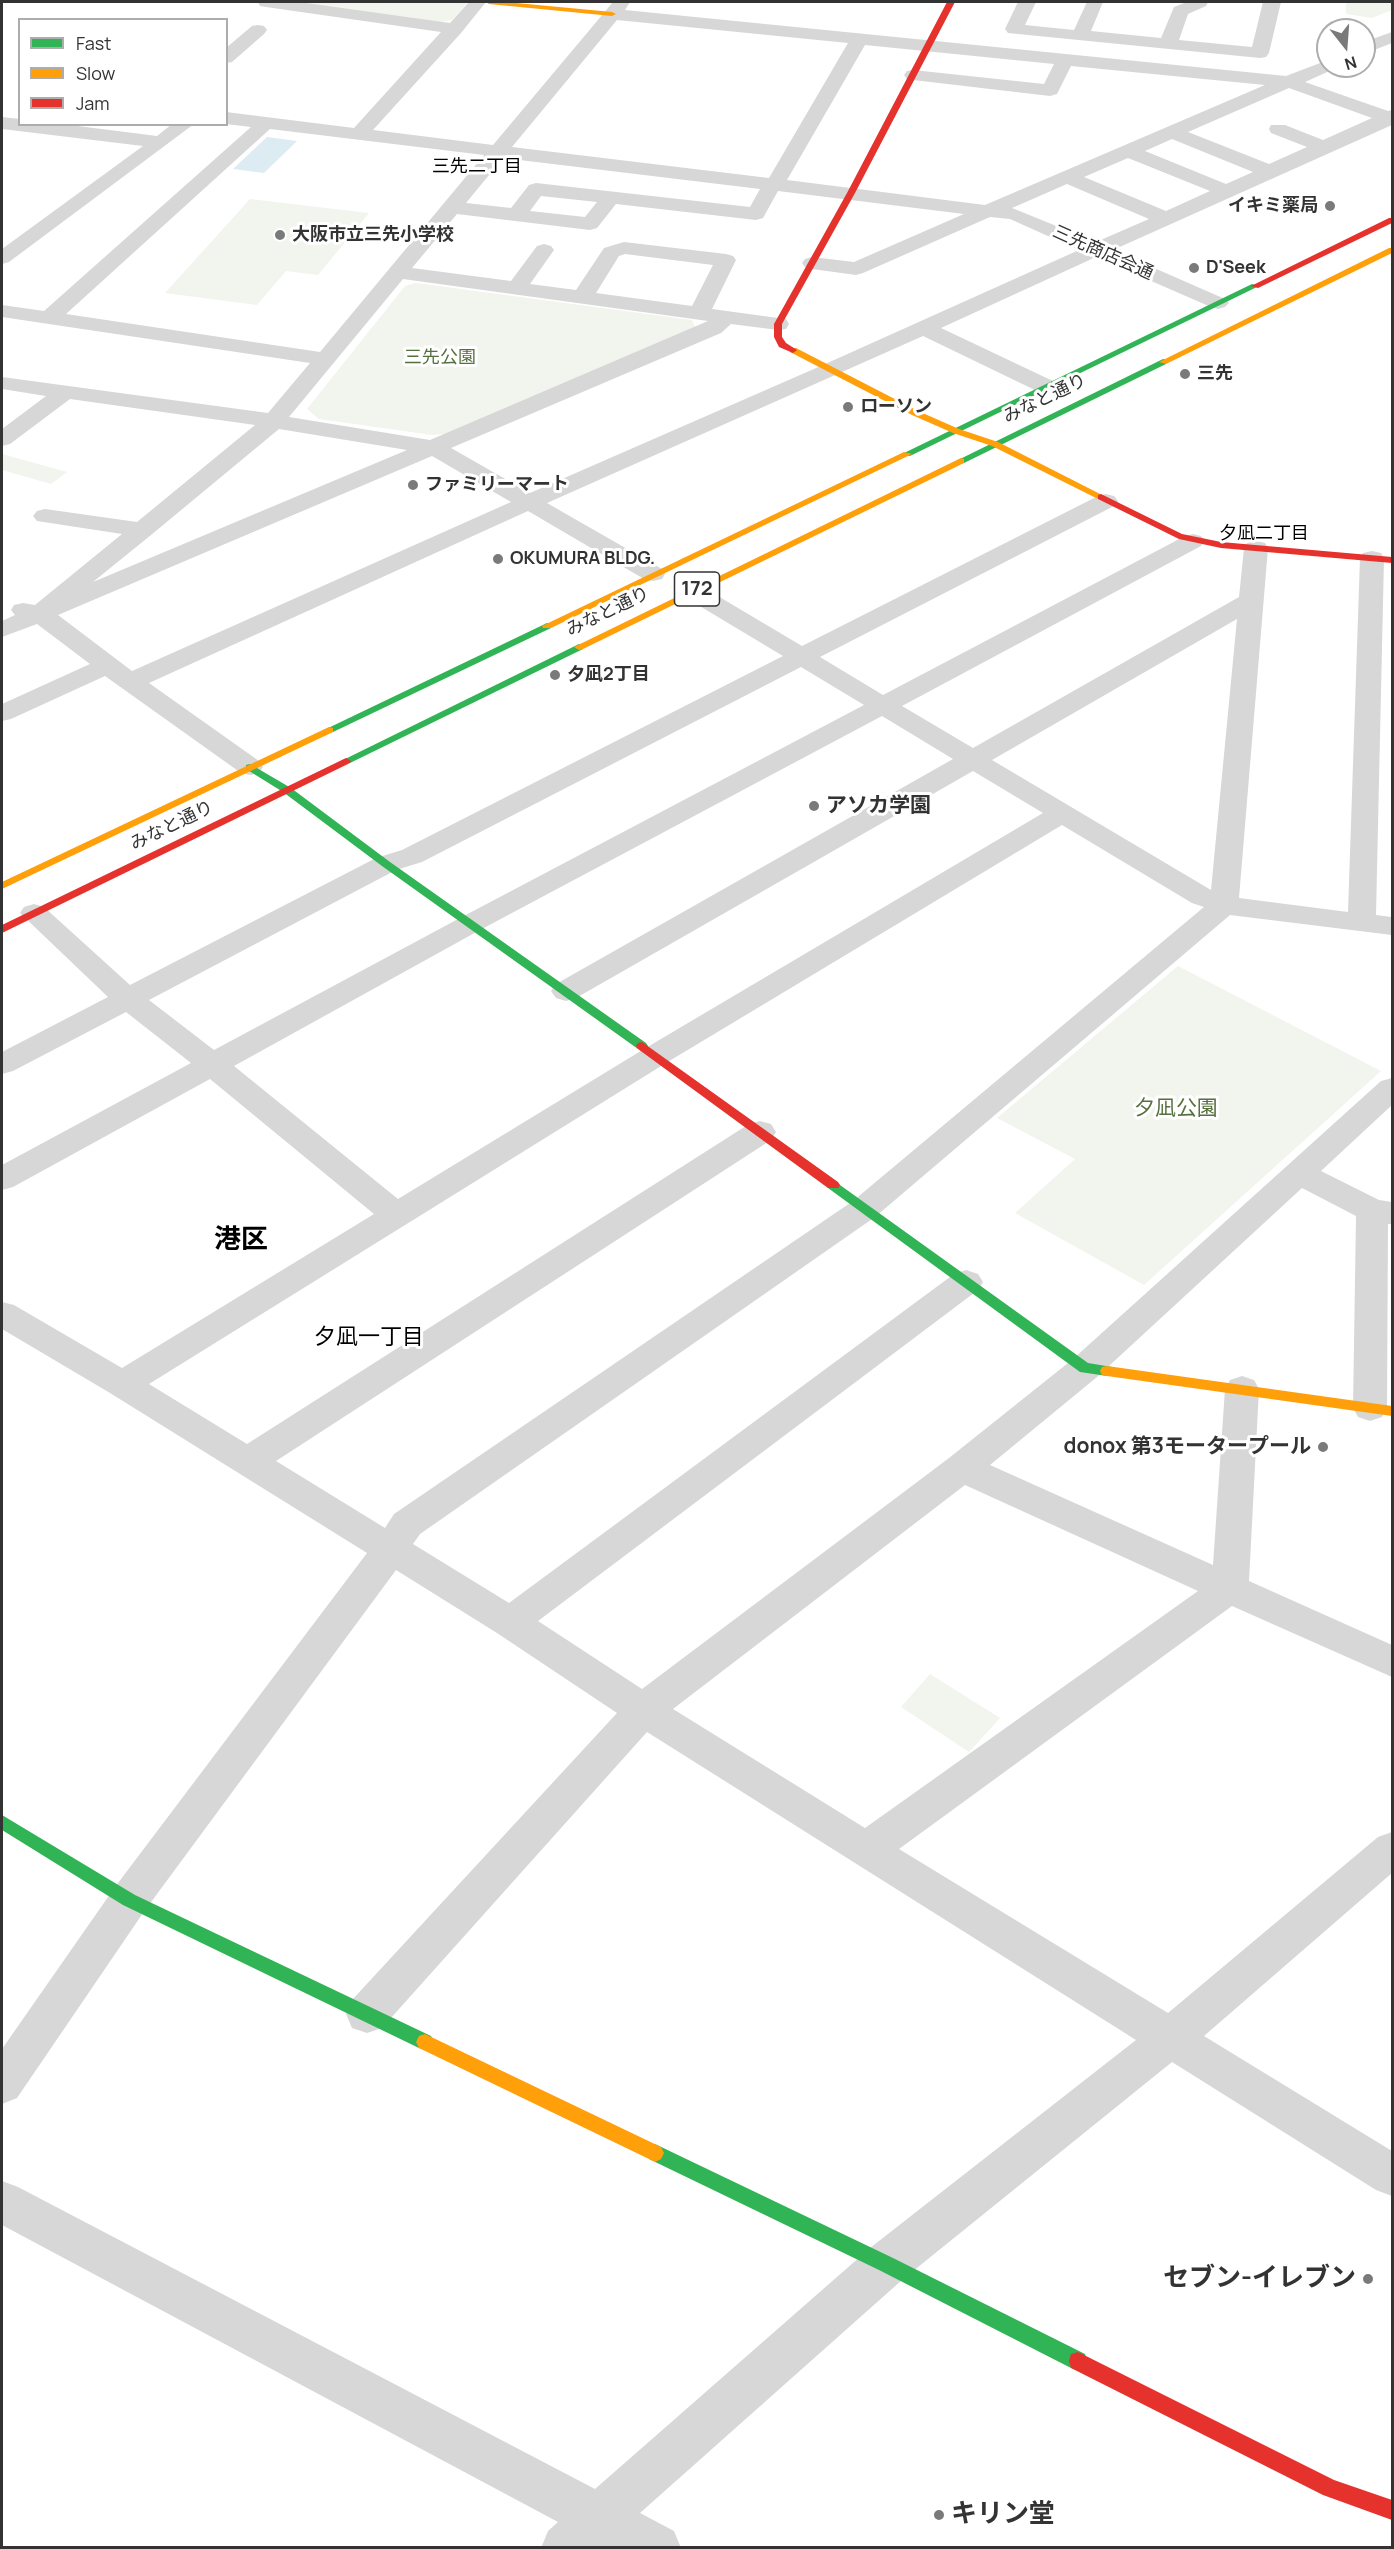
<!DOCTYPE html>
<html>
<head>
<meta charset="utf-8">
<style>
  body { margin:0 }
  #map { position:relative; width:1394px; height:2549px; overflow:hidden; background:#fff; font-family:Manrope,sans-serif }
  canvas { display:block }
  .frame { position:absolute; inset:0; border:3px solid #333; pointer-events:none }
  .legend { position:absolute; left:18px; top:18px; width:210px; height:108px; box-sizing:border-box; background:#fff; border:2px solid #adadad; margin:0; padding:8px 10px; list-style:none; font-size:18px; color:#333 }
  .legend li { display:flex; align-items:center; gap:12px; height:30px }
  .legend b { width:30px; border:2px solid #adadad }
  .north { position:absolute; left:1316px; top:18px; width:60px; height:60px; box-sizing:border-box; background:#fff; border:2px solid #adadad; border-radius:50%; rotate:163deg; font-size:16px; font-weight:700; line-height:24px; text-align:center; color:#333 }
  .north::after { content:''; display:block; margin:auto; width:21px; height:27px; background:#7a7a7a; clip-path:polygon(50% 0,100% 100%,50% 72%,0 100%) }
</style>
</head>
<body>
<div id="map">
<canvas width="1394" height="2549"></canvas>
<div class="frame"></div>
<ul class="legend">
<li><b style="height:8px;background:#30b455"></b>Fast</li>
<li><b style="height:8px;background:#ff9f0a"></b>Slow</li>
<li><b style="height:8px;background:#e5322d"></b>Jam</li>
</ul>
<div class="north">N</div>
</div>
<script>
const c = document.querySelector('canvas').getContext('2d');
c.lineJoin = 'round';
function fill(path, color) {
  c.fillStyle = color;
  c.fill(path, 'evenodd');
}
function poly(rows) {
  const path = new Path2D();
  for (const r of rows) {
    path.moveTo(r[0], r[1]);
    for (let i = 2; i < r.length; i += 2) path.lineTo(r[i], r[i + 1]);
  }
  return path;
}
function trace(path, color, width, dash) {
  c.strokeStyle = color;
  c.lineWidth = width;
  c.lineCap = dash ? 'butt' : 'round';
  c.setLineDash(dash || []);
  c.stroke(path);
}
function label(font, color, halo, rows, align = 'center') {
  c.font = font + ' Manrope,"Noto Sans JP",sans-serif';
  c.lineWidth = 6;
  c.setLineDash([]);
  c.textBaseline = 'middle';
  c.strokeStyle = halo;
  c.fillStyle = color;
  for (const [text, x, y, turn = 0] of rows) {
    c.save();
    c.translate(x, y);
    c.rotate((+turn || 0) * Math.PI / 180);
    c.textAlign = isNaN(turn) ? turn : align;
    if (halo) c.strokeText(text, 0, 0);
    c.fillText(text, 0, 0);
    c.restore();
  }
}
fill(poly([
  [295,2,468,2,452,20,440,22],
  [1346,2,1392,2,1392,10,1372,18,1346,14],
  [250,199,369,213,318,275,286,271,257,305,165,293],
  [416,283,692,320,695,327,445,434,432,435,319,419,307,409,405,286],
  [2,454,67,472,51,484,2,470],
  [1178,966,1381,1071,1144,1285,1015,1213,1075,1159,997,1118],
  [930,1674,1000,1718,969,1752,901,1707]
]), '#f1f5ed');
fill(poly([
  [267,137,297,141,264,173,233,169]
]), '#ddebf3');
fill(poly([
  [258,2,299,2,450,23,469,2,486,2,461,33,373,130,493,145,613,2,630,2,625,10,1286,76,1328,60,1328,66,1336,66,1334,69,1305,82,1388,111,1392,110,1392,125,1113,250,1225,299,1229,303,1225,307,1218,309,1211,307,1096,257,941,328,1055,382,1058,387,1055,392,1047,394,1039,392,923,336,547,503,662,569,665,574,662,579,653,581,644,579,528,511,149,683,259,761,263,767,259,773,250,775,241,773,105,676,11,719,2,721,2,704,90,664,37,624,2,637,2,621,15,615,11,610,14,605,23,603,35,605,122,534,37,521,33,516,37,511,45,509,137,522,255,425,70,399,10,444,2,446,2,429,46,396,2,389,2,377,268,413,310,363,2,317,2,305,44,311,251,127,226,124,226,112,354,128,441,32,266,7,260,6,258,2],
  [617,20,848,43,769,178,512,147,617,20],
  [865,45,1054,64,1044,84,913,70,907,71,904,75,907,79,913,80,1050,96,1057,94,1071,66,1265,85,985,205,787,180,865,45],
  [1289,88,1372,118,1323,140,1285,125,1271,125,1269,129,1271,133,1307,147,1269,164,1188,132,1289,88],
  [270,129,484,155,320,352,66,314,270,129],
  [1172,139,1253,172,1226,184,1145,151,1172,139],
  [503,158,760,189,750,207,536,183,529,185,511,208,466,203,503,158],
  [1128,158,1210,191,1166,211,1084,177,1128,158],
  [1067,184,1149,219,1096,242,1012,208,1067,184],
  [778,191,964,214,854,262,812,257,805,259,802,263,805,267,812,269,856,275,863,273,990,217,1010,219,1079,250,823,365,530,493,451,448,721,333,731,324,778,330,786,329,789,324,786,319,778,318,712,309,736,260,733,256,726,254,624,242,604,248,576,290,530,284,554,250,551,246,544,244,537,246,511,281,412,268,457,214,590,230,597,228,616,204,756,220,763,218,778,191],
  [541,196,597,202,585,217,530,211,541,196],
  [625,254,713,265,692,306,596,293,619,256,625,254],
  [403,279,708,321,430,440,289,417,403,279],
  [279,429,407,450,93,582,151,535,279,429],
  [432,456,511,502,132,671,58,615,432,456],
  [1018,2,1036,2,1025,25,1074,30,1087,2,1103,2,1091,31,1161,38,1174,7,1187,2,1208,2,1206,6,1188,14,1179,40,1252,47,1263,2,1281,2,1269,53,1266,57,1260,58,1008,33,1005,29,1018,2],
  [258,25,264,26,267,30,264,34,232,62,226,63,226,48,252,26,258,25],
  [1392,32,1392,43,1364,54,1364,42,1392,32],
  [2,117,20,119,20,124,62,124,157,136,172,124,194,124,9,262,2,264,2,249,143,146,2,129,2,117],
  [1106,494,1114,496,1118,501,1114,506,820,657,883,695,1185,536,1193,534,1201,536,1205,541,1201,546,902,706,973,748,1239,597,1244,548,1247,543,1256,541,1265,543,1268,548,1239,898,1348,912,1360,558,1363,553,1372,551,1381,553,1384,558,1376,915,1392,917,1392,935,1230,915,875,1217,420,1534,413,1544,509,1603,954,1274,966,1270,978,1274,983,1282,978,1290,538,1621,642,1689,949,1458,1073,1359,1381,1081,1392,1078,1392,1105,1321,1171,1379,1200,1392,1202,1392,1224,1388,1224,1387,1408,1382,1417,1370,1421,1358,1417,1353,1408,1356,1216,1302,1188,1097,1377,990,1465,1213,1565,1225,1389,1230,1380,1242,1376,1254,1380,1259,1389,1249,1581,1392,1645,1392,1677,1232,1606,899,1849,1168,2013,1378,1837,1392,1832,1392,1873,1204,2036,1392,2151,1392,2196,1376,2190,1172,2062,902,2280,640,2513,674,2531,681,2548,541,2548,548,2531,558,2522,2,2225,2,2181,18,2187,595,2489,870,2248,1136,2040,647,1732,382,2028,367,2033,352,2028,346,2014,352,2000,617,1713,497,1633,396,1570,143,1913,17,2098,2,2104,2,2049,115,1887,367,1553,110,1393,2,1329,2,1302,14,1305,122,1368,374,1214,210,1079,13,1187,2,1190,2,1165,191,1063,126,1012,13,1071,2,1074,2,1052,108,997,20,913,24,907,34,904,44,907,130,985,376,858,402,850,783,656,683,596,680,591,683,586,692,584,701,586,802,646,1098,496,1106,494],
  [1237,619,1211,890,992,760,1237,619],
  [801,667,864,705,460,918,214,1050,149,1000,396,870,422,862,801,667],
  [882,716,953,759,556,984,551,991,556,998,566,1001,576,998,973,771,1043,813,644,1049,398,1199,234,1066,480,930,882,716],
  [1062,825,1192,903,1204,907,853,1201,394,1514,385,1528,276,1461,771,1140,776,1132,771,1124,760,1121,749,1124,247,1444,149,1384,666,1063,1062,825],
  [965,1485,1198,1591,865,1828,673,1709,965,1485]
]), '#d7d7d7');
fill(poly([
  [1252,284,1259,286,910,456,902,454,1252,284],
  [1163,359,1166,360,1166,364,964,463,956,461,1163,359],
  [547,623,551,624,551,628,333,732,329,733,324,730,547,623],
  [579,644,583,645,583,649,350,763,342,763,341,761,579,644],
  [250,764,291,788,390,862,646,1043,648,1046,646,1049,638,1049,382,866,283,792,246,769,246,765,250,764],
  [833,1180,1088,1363,1112,1367,1114,1371,1112,1375,1107,1376,1080,1372,828,1188,826,1185,833,1180],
  [2,1815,135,1895,431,2036,434,2042,431,2048,425,2050,419,2048,123,1905,2,1830,2,1815],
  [655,2144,893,2258,1085,2354,1087,2361,1085,2368,1078,2370,1071,2368,879,2270,649,2159,646,2153,649,2147,655,2144]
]), '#30b455');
fill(poly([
  [486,2,506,2,612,12,616,14,612,16,489,4,486,2],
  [1389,248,1392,248,1392,253,1166,364,1159,362,1389,248],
  [790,348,796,348,918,411,959,429,998,442,1106,497,1098,499,992,446,953,433,912,415,790,352,790,348],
  [904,452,912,454,551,628,543,628,542,626,904,452],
  [961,458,964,459,964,463,583,649,579,650,574,647,961,458],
  [329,727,333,728,333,732,2,889,2,882,329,727],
  [1107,1366,1392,1406,1392,1416,1107,1376,1102,1375,1100,1371,1102,1367,1107,1366],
  [425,2034,661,2147,664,2153,661,2159,655,2162,649,2159,419,2048,416,2042,419,2036,425,2034]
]), '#ff9f0a');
fill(poly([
  [947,2,955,2,855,193,782,324,782,337,786,343,797,350,793,353,779,347,774,337,774,324,847,193,947,2],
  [1389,218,1392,218,1392,223,1258,288,1251,286,1389,218],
  [1101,494,1182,534,1221,542,1392,557,1392,563,1221,548,1179,539,1098,499,1098,495,1101,494],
  [346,758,351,761,350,763,2,933,2,925,346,758],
  [642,1042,838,1182,840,1185,838,1188,828,1188,638,1049,636,1046,638,1043,642,1042],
  [1078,2352,1334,2480,1392,2500,1392,2520,1323,2495,1071,2368,1069,2361,1071,2354,1078,2352]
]), '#e5322d');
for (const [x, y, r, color] of [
  [1330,206,6,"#7a7a7a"],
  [280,235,6,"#7a7a7a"],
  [1194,268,6,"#7a7a7a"],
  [1185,374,6,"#7a7a7a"],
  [848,407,6,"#7a7a7a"],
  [413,485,6,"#7a7a7a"],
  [498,559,6,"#7a7a7a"],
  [555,675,6,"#7a7a7a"],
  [814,806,6,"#7a7a7a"],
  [1323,1447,6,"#7a7a7a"],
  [1368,2279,6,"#7a7a7a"],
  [939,2515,6,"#7a7a7a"]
]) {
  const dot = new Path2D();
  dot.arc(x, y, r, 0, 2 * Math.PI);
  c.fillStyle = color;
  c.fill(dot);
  trace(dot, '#fff', 2);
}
label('18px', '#000', '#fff', [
  ["三先二丁目",477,167],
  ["夕凪二丁目",1264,534]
]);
label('bold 18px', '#333', '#fff', [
  ["イキミ薬局",1318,206,"right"],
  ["大阪市立三先小学校",292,235],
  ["D'Seek",1206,268],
  ["三先",1197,374],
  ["ローソン",860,407],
  ["ファミリーマート",425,485],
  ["OKUMURA BLDG.",510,559],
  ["夕凪2丁目",567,675]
], 'left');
label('18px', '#333', '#fff', [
  ["三先商店会通",1103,253,24],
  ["みなと通り",1045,399,-26],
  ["みなと通り",608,612,-26],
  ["みなと通り",172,826,-26]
]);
label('18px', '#56703f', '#fff', [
  ["三先公園",440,358]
]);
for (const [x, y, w] of [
  [697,589,45]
]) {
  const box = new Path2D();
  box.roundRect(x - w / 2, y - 17, w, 34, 4.5);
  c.fillStyle = '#fff';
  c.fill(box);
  trace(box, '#333', 1.5);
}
label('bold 20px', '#333', null, [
  ["172",697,589]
]);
label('bold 21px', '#333', '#fff', [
  ["アソカ学園",826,806],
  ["donox 第3モータープール",1311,1447,"right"]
], 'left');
label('21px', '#56703f', '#fff', [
  ["夕凪公園",1176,1109]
]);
label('22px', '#000', '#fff', [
  ["夕凪一丁目",369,1338]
]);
label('bold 26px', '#333', '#fff', [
  ["セブン-イレブン",1356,2279],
  ["キリン堂",951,2515,"left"]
], 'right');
label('bold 27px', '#000', '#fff', [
  ["港区",241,1240]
]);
</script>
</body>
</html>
